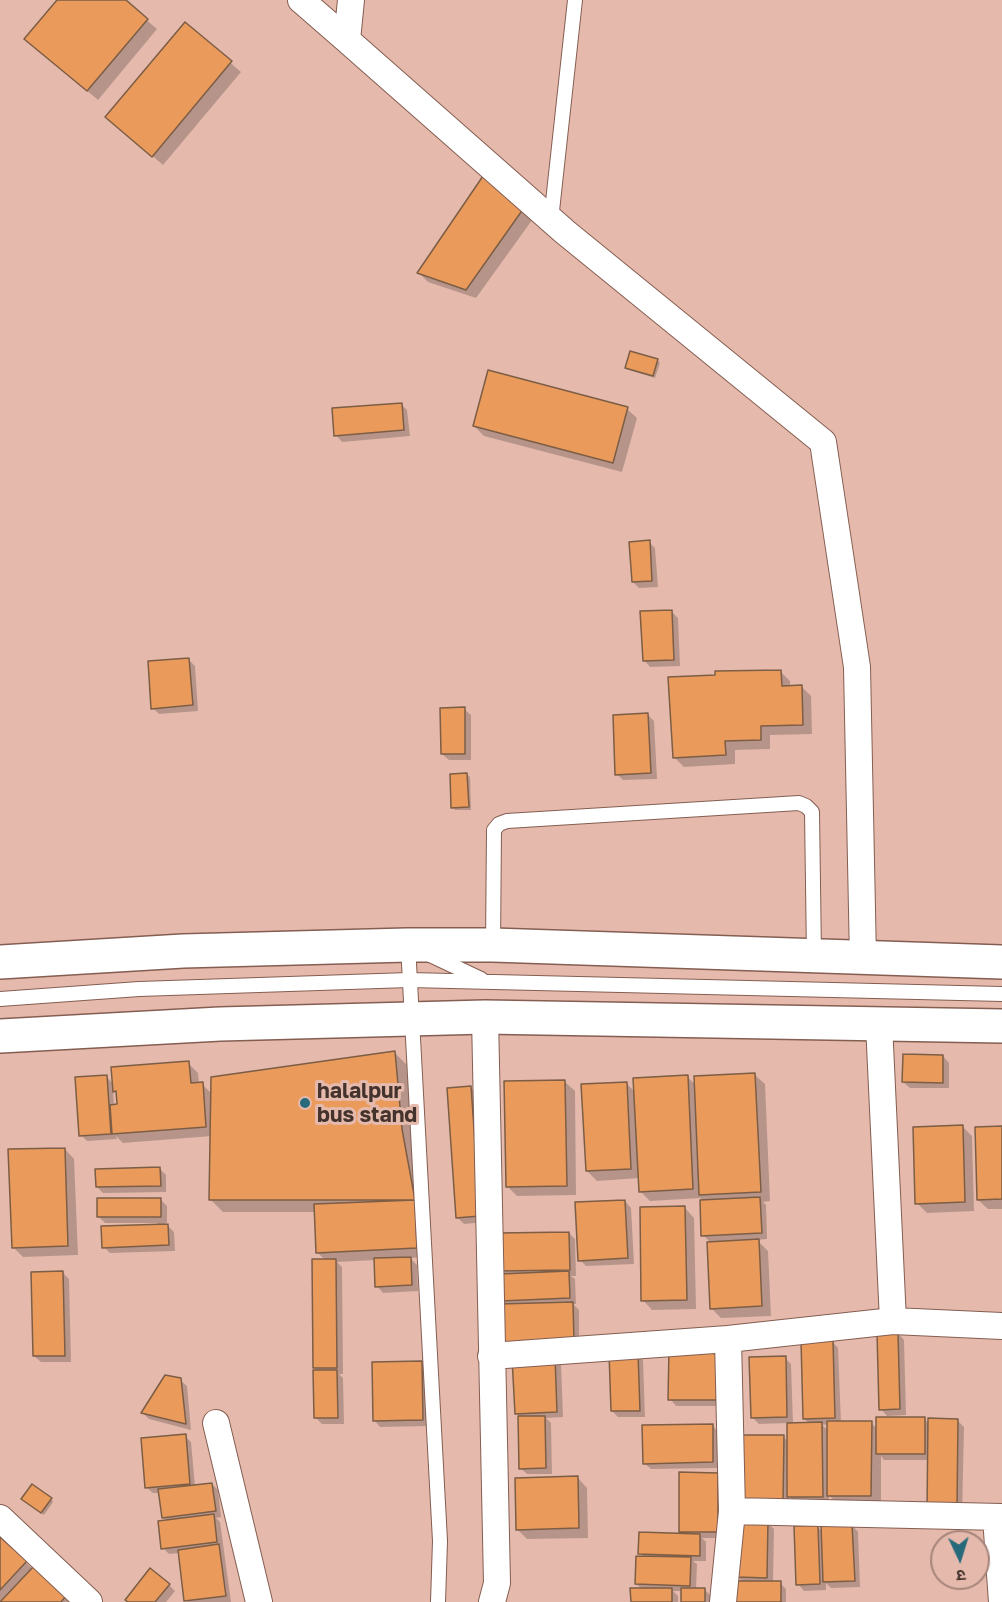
<!DOCTYPE html>
<html>
<head>
<meta charset="utf-8">
<style>
  body { margin:0 }
  #map { position:relative; width:1002px; height:1602px; overflow:hidden; background:#e5baac; font-family:"Golos Text","Noto Sans Devanagari",sans-serif }
  canvas { display:block }
  .north { position:absolute; left:930px; top:1530px; width:60px; height:60px; box-sizing:border-box; background:#e5baac; border:2px solid #a58479; border-radius:50%; rotate:176deg; font-size:16px; font-weight:700; line-height:24px; text-align:center; color:#44332d }
  .north::after { content:''; display:block; margin:auto; width:21px; height:27px; background:#266a7b; clip-path:polygon(50% 0,100% 100%,50% 72%,0 100%) }
</style>
</head>
<body>
<div id="map">
<canvas width="1002" height="1602"></canvas>
<div class="north">उ</div>
</div>
<script>
const c = document.querySelector('canvas').getContext('2d');
c.lineJoin = 'round';
function fill(path, color) {
  c.fillStyle = color;
  c.fill(path, 'evenodd');
}
function poly(rows) {
  const path = new Path2D();
  for (const r of rows) {
    path.moveTo(r[0], r[1]);
    for (let i = 2; i < r.length; i += 2) path.lineTo(r[i], r[i + 1]);
  }
  return path;
}
function trace(path, color, width, dash) {
  c.strokeStyle = color;
  c.lineWidth = width;
  c.lineCap = dash ? 'butt' : 'round';
  c.setLineDash(dash || []);
  c.stroke(path);
}
function label(font, color, halo, rows, align = 'center') {
  c.font = font + ' "Golos Text",sans-serif';
  c.lineWidth = 6;
  c.setLineDash([]);
  c.textBaseline = 'middle';
  c.strokeStyle = halo;
  c.fillStyle = color;
  for (const [text, x, y, turn = 0] of rows) {
    c.save();
    c.translate(x, y);
    c.rotate((+turn || 0) * Math.PI / 180);
    c.textAlign = isNaN(turn) ? turn : align;
    if (halo) c.strokeText(text, 0, 0);
    c.fillText(text, 0, 0);
    c.restore();
  }
}
fill(poly([
  [59,0,123,0,157,29,98,100,26,39],
  [185,24,241,72,163,165,107,117],
  [483,178,535,216,476,298,428,282,419,273],
  [657,360,660,363,655,378,629,370,626,368],
  [401,404,407,410,410,436,342,442,336,435],
  [627,409,637,418,622,472,484,436,474,426],
  [649,542,655,548,658,587,639,588,633,582],
  [672,612,678,618,680,666,650,667,644,660],
  [188,659,195,666,198,711,159,714,153,708],
  [780,671,790,681,790,687,802,687,811,696,812,734,770,735,770,749,735,750,735,764,684,767,674,757,717,676],
  [464,709,471,715,471,760,449,760,442,754],
  [648,715,654,721,657,779,623,780,617,774],
  [467,774,470,777,471,810,455,810,453,807],
  [394,1052,407,1065,427,1257,410,1258,417,1265,418,1291,383,1293,377,1286,376,1260,337,1262,342,1267,343,1374,339,1374,343,1378,344,1424,322,1424,316,1418,318,1372,314,1368,326,1261,317,1252,316,1212,223,1212,210,1199,212,1136,123,1143,116,1136,117,1139,87,1141,81,1135,106,1076,113,1084,188,1063,198,1073,199,1084,202,1084,212,1094],
  [113,1090,118,1095,118,1106,114,1106],
  [943,1056,949,1063,949,1088,910,1088,903,1082],
  [755,1075,765,1084,770,1201,763,1202,766,1205,767,1239,757,1240,768,1251,771,1316,721,1318,711,1308,711,1243,703,1235,701,1198,650,1201,640,1191,640,1178,597,1181,587,1171,626,1083,636,1093,687,1077,696,1085],
  [565,1082,575,1091,576,1195,517,1196,507,1186],
  [470,1087,477,1094,486,1222,464,1224,457,1217],
  [962,1126,972,1136,974,1211,927,1213,917,1203],
  [1002,1127,1002,1209,988,1209,978,1200],
  [65,1149,74,1159,78,1255,23,1257,13,1247],
  [160,1169,166,1175,166,1192,103,1193,97,1187],
  [161,1200,167,1206,167,1223,165,1223,174,1232,175,1251,110,1253,104,1247,157,1226,157,1223,105,1223,99,1217],
  [625,1201,631,1208,634,1264,586,1266,580,1260],
  [685,1208,694,1218,696,1309,652,1310,643,1300],
  [569,1233,575,1239,576,1276,571,1276,575,1279,576,1304,573,1304,579,1310,579,1347,507,1348,500,1342,507,1305,502,1300,505,1275,500,1270],
  [63,1273,69,1279,71,1362,41,1362,34,1356],
  [898,1333,904,1340,906,1415,887,1416,881,1409],
  [832,1341,838,1348,841,1423,871,1423,878,1429,924,1418,929,1424,957,1420,964,1427,962,1517,929,1460,884,1460,881,1456,881,1505,838,1505,829,1495,829,1502,795,1503,789,1496,789,1510,745,1509,783,1437,789,1442,788,1423,759,1424,752,1417,785,1358,791,1364,793,1424,810,1424,804,1419],
  [829,1424,829,1431,822,1425],
  [670,1350,728,1406,676,1406,670,1399],
  [637,1353,643,1360,645,1417,618,1417,612,1411],
  [554,1358,561,1364,563,1417,546,1418,551,1423,552,1474,527,1474,520,1468,519,1416,516,1413],
  [421,1363,428,1369,429,1426,380,1427,374,1420],
  [180,1380,187,1386,191,1430,149,1419,143,1413],
  [712,1425,718,1432,718,1468,651,1469,644,1463],
  [185,1436,191,1442,195,1486,212,1484,218,1490,221,1517,216,1518,220,1522,231,1602,188,1602,186,1600,180,1553,169,1554,163,1548,167,1521,163,1517,160,1493,153,1493,146,1487],
  [717,1474,723,1481,723,1538,702,1538,706,1542,706,1561,693,1561,697,1564,696,1590,705,1590,711,1596,711,1602,682,1602,683,1591,673,1591,678,1596,678,1602,632,1602,642,1589,636,1584,643,1557,640,1553,684,1535,680,1531],
  [578,1478,587,1488,588,1538,527,1539,517,1529],
  [51,1499,53,1502,44,1515,26,1502],
  [768,1523,774,1529,773,1583,780,1583,786,1589,786,1602,736,1602,744,1583,738,1577],
  [852,1525,858,1532,860,1587,831,1588,826,1583,826,1590,804,1591,798,1584,817,1526,822,1532],
  [0,1539,33,1569,34,1568,70,1602,0,1602],
  [169,1585,175,1591,166,1602,130,1602]
]), '#0003');
const building = poly([
  [57,0,126,0,148,19,87,91,24,39,57,0],
  [185,22,232,61,152,157,105,117,185,22],
  [483,176,526,205,466,290,417,273,483,176],
  [630,351,658,359,653,376,625,368,630,351],
  [488,370,628,407,613,463,473,426,488,370],
  [402,403,404,430,334,436,332,408,402,403],
  [650,540,652,581,632,582,629,542,650,540],
  [672,610,674,660,643,661,640,611,672,610],
  [189,658,193,705,151,709,148,661,189,658],
  [781,670,782,686,802,685,803,725,761,726,761,740,725,741,726,755,673,758,668,677,715,675,715,671,781,670],
  [465,707,465,754,441,754,440,708,465,707],
  [648,713,651,773,615,775,613,715,648,713],
  [467,773,469,807,451,808,450,774,467,773],
  [395,1051,402,1129,415,1200,209,1200,211,1077,395,1051],
  [903,1054,943,1055,943,1083,902,1082,903,1054],
  [189,1061,191,1083,203,1082,206,1127,112,1134,110,1105,117,1104,116,1091,113,1092,111,1067,189,1061],
  [755,1073,761,1192,699,1195,694,1076,755,1073],
  [107,1075,111,1134,79,1136,75,1077,107,1075],
  [688,1075,693,1189,639,1192,633,1078,688,1075],
  [565,1080,567,1186,506,1187,504,1081,565,1080],
  [627,1082,631,1169,586,1171,581,1084,627,1082],
  [471,1086,480,1216,456,1218,447,1088,471,1086],
  [963,1125,965,1202,915,1204,913,1127,963,1125],
  [1002,1126,1002,1199,977,1200,975,1127,1002,1126],
  [65,1148,68,1246,12,1248,8,1149,65,1148],
  [160,1167,161,1186,96,1187,95,1169,160,1167],
  [760,1197,762,1233,701,1236,700,1200,760,1197],
  [97,1198,161,1198,161,1217,97,1217,97,1198],
  [415,1200,417,1248,316,1253,314,1204,415,1200],
  [625,1200,628,1258,578,1261,575,1202,625,1200],
  [685,1206,687,1300,641,1301,640,1207,685,1206],
  [168,1224,169,1245,102,1248,101,1226,168,1224],
  [569,1232,570,1270,498,1271,498,1233,569,1232],
  [759,1239,762,1306,710,1309,707,1242,759,1239],
  [411,1257,412,1285,375,1287,374,1258,411,1257],
  [312,1259,336,1259,337,1368,313,1368,312,1259],
  [63,1271,65,1356,33,1356,31,1272,63,1271],
  [569,1271,570,1298,501,1301,500,1274,569,1271],
  [573,1302,574,1341,499,1342,498,1304,573,1302],
  [898,1332,900,1409,879,1410,877,1333,898,1332],
  [833,1340,835,1418,803,1419,801,1341,833,1340],
  [669,1349,722,1349,722,1400,668,1400,669,1349],
  [638,1352,640,1411,611,1411,609,1353,638,1352],
  [555,1356,557,1412,515,1414,512,1358,555,1356],
  [786,1356,787,1417,751,1418,749,1357,786,1356],
  [422,1361,423,1420,373,1421,372,1362,422,1361],
  [313,1370,337,1370,338,1418,314,1418,313,1370],
  [165,1375,181,1378,186,1424,141,1413,165,1375],
  [518,1416,545,1416,546,1468,519,1469,518,1416],
  [876,1417,925,1417,925,1454,876,1454,876,1417],
  [928,1418,958,1419,957,1511,927,1511,928,1418],
  [827,1421,872,1421,871,1496,827,1496,827,1421],
  [822,1422,823,1497,787,1497,787,1423,822,1422],
  [713,1424,713,1462,643,1464,642,1425,713,1424],
  [186,1434,190,1484,145,1488,141,1438,186,1434],
  [738,1435,784,1435,783,1504,737,1503,738,1435],
  [679,1472,718,1473,718,1532,679,1532,679,1472],
  [578,1476,579,1528,516,1530,515,1478,578,1476],
  [212,1483,216,1511,162,1518,158,1489,212,1483],
  [32,1484,52,1498,41,1513,21,1499,32,1484],
  [214,1514,217,1542,161,1549,158,1521,214,1514],
  [737,1521,768,1521,767,1578,736,1577,737,1521],
  [852,1524,855,1581,823,1582,821,1525,852,1524],
  [818,1525,820,1584,796,1585,794,1526,818,1525],
  [639,1532,700,1534,700,1556,638,1554,639,1532],
  [0,1537,27,1561,0,1590,0,1537],
  [219,1544,226,1596,184,1601,178,1550,219,1544],
  [636,1556,691,1557,690,1586,635,1584,636,1556],
  [34,1566,66,1596,61,1602,0,1602,34,1566],
  [150,1568,170,1584,155,1602,128,1602,125,1600,150,1568],
  [734,1581,781,1581,781,1602,734,1602,734,1581],
  [630,1588,672,1588,672,1602,631,1602,630,1588],
  [681,1588,705,1588,705,1602,681,1602,681,1588]
]);
fill(building, '#ea9a5b');
trace(building, '#7c5d45', 1.5);
const service = poly([
  [551,220,575,0],
  [408,945,440,1541,438,1602],
  [493,945,494,830,499,824,507,821,799,803,806,806,812,812,814,956],
  [428,954,481,979],
  [0,999,139,989,409,980,1002,994]
]);
const minor = poly([
  [301,0,347,40,351,0],
  [347,40,565,232,823,442,857,667,863,959],
  [485,1017,497,1583,492,1602],
  [879,1024,893,1321],
  [491,1356,728,1339],
  [216,1423,259,1602],
  [732,1511,1002,1517],
  [996,1517,1002,1602],
  [0,1518,89,1602],
  [723,1602,732,1511,728,1339,893,1321,1002,1326]
]);
const primary = poly([
  [0,962,183,951,407,945,493,945,1002,962],
  [0,1036,220,1024,485,1017,1002,1026]
]);
trace(service, '#845e52', 16);
trace(minor, '#845e52', 28);
trace(primary, '#845e52', 36);
trace(service, '#fff', 14);
trace(minor, '#fff', 26);
trace(primary, '#fff', 33);
for (const [x, y, r, color] of [
  [305,1103,6,"#266a7b"]
]) {
  const dot = new Path2D();
  dot.arc(x, y, r, 0, 2 * Math.PI);
  c.fillStyle = color;
  c.fill(dot);
  trace(dot, '#e5baac', 2);
}
label('bold 21px', '#44332d', '#e5baac', [
  ["halalpur",317,1091],
  ["bus stand",317,1115]
], 'left');
</script>
</body>
</html>
